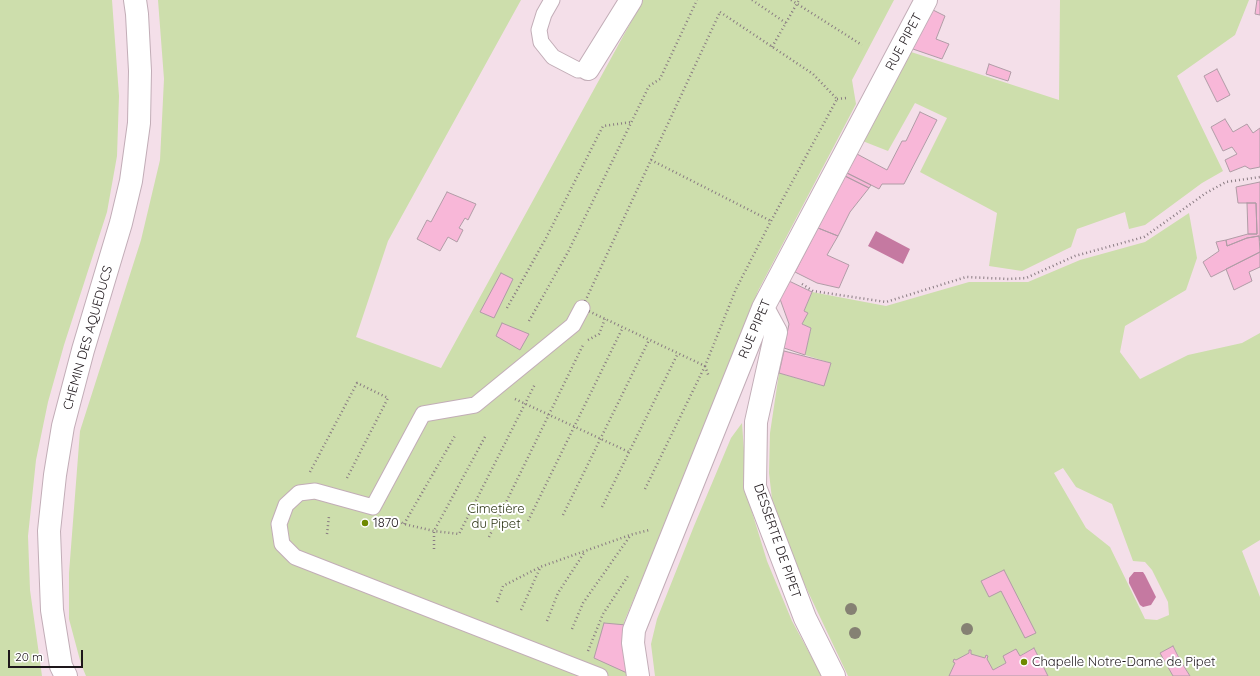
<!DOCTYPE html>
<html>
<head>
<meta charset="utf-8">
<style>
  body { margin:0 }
  #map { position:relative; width:1260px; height:676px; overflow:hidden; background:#f4dfe9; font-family:Quicksand,sans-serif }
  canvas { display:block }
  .scale { position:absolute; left:8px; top:650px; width:75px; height:18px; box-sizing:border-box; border:2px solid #1e171b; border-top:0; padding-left:5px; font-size:12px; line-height:14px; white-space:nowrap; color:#1e171b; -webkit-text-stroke:3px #fff; paint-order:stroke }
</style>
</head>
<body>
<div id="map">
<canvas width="1260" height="676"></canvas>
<div class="scale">20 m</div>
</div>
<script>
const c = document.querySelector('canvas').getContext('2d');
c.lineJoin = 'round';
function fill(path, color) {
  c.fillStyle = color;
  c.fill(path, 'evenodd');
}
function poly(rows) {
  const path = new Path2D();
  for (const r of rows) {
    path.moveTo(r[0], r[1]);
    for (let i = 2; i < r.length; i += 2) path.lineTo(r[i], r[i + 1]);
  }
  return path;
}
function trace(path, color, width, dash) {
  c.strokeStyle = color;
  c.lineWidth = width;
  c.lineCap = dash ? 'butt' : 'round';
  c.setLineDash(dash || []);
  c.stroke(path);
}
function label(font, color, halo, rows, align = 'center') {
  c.font = font + ' Quicksand,sans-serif';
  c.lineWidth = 4;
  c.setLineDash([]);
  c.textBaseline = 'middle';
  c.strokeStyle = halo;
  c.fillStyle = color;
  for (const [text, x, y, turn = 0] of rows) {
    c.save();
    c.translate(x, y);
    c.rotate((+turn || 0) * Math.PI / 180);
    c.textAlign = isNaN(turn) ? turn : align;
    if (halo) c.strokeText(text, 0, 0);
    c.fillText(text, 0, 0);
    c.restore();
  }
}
fill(poly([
  [0,0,112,0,119,96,117,156,107,212,64,345,48,402,36,460,28,536,30,590,42,676,0,676],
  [158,0,521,0,388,241,356,337,441,368,643,0,894,0,852,80,856,104,758,291,720,393,624,622,630,676,86,676,81,664,69,619,69,573,80,431,141,240,160,160,164,79],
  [1060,0,1249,0,1235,35,1177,76,1223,171,1202,183,1145,225,1129,229,1125,212,1077,229,1071,247,1022,271,989,266,997,213,920,172,947,118,915,103,888,151,860,140,908,51,1059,100],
  [1189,213,1197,258,1186,290,1125,326,1120,352,1140,379,1188,355,1242,343,1260,333,1260,540,1242,551,1260,597,1260,676,1190,676,1173,646,1173,676,1048,676,1034,648,993,670,985,658,950,676,848,676,793,560,773,508,769,473,770,433,779,373,823,386,831,363,805,355,811,328,802,324,808,313,804,311,812,292,886,306,969,282,1028,282,1080,260,1145,242],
  [1063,468,1076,487,1112,504,1133,561,1145,562,1152,570,1168,602,1169,615,1157,620,1145,619,1110,547,1086,528,1054,473],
  [742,423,746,478,752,512,767,561,792,621,822,676,655,676,651,644,657,619,694,526,731,438]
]), '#cddeac');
fill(poly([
  [876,231,910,249,903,264,868,246],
  [1134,572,1143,572,1145,575,1156,597,1151,605,1143,607,1140,605,1129,583,1129,578]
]), '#c579a1');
const building = poly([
  [1257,0,1260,0,1260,15,1255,14,1257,0],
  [929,8,945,16,936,39,949,44,942,59,910,48,929,8],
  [989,64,1011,72,1008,81,986,74,989,64],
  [1217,69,1230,95,1217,102,1204,76,1217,69],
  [920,112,937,120,904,184,882,184,879,189,847,173,857,154,887,170,902,141,906,141,920,112],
  [1225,119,1233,132,1247,124,1253,133,1260,128,1260,167,1250,169,1245,166,1230,172,1225,160,1237,154,1232,147,1223,151,1211,127,1225,119],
  [847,173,871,185,869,188,845,176,847,173],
  [845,176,869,188,850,212,838,236,818,228,845,176],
  [1260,182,1260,241,1259,236,1247,238,1227,246,1226,240,1248,234,1257,234,1256,203,1238,203,1236,187,1260,182],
  [447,192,476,204,468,220,465,218,459,228,463,230,457,242,448,237,440,251,417,239,427,220,431,222,447,192],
  [1247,203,1256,203,1257,234,1248,234,1247,203],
  [818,228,838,236,827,255,849,265,839,288,817,283,795,272,818,228],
  [1259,236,1260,252,1211,277,1203,262,1219,251,1216,242,1226,240,1227,246,1247,238,1259,236],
  [1260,252,1260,267,1249,272,1252,281,1234,290,1226,269,1260,252],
  [501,273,513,279,494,318,480,312,501,273],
  [789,281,812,292,804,311,808,313,802,324,811,328,805,355,784,348,789,324,780,299,789,281],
  [502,323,529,334,520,350,496,336,502,323],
  [784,351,831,363,824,386,779,373,784,351],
  [1004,570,1036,633,1025,638,1001,591,989,597,981,581,1004,570],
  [604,623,626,625,627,673,594,658,604,623],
  [1173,646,1180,660,1190,676,1173,676,1160,653,1173,646],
  [1034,648,1048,676,949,676,955,663,953,662,954,659,956,660,969,653,969,650,971,650,971,654,985,658,986,655,988,656,987,659,993,670,1006,663,1003,656,1016,649,1020,656,1034,648]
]);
fill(building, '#f8b7d8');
trace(building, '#b09ca6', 1);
const service = poly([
  [552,0,544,14,539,30,541,42,553,57,578,70,588,69],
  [582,308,573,325,475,405,423,414,373,507,315,491,299,493,286,505,279,524,282,544,295,557,600,676]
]);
const minor = poly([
  [588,69,631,0],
  [763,308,776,332,756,422,755,487,805,618,834,676],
  [638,676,633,643,634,630,763,308,926,0]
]);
const primary = poly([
  [66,676,61,666,52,610,49,531,55,475,63,426,83,350,121,223,131,181,139,123,140,71,137,14,135,0]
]);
trace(service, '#c2adb7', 17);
trace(minor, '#c2adb7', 24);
trace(primary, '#c2adb7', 24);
trace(poly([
  [752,0,786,23],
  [791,0,862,45],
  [720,12,813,74,837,99,771,221,736,289,705,366,582,308,720,12],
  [772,47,799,0],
  [837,99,847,98],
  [651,160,771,221],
  [802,284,813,291,886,302,966,277,1009,279,1026,278,1075,256,1144,237,1206,193,1226,182,1260,177],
  [507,308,546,238,603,126,632,122],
  [529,321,568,252,649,86,660,79,697,0],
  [588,340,599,334,605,319],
  [705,366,709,377],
  [515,399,629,452],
  [310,472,357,383,388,398,347,478],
  [645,489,705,366],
  [602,507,678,353],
  [563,515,649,340],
  [391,517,404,524,434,531,459,534,535,384],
  [528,521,623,327],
  [404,524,456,434],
  [327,534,329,516],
  [489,537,584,343],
  [434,549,434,531,486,435],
  [497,602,503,586,540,567,630,535,649,530],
  [521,610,540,568],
  [547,621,558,593,584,553],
  [572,629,583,603,630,536],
  [588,651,603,614,628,576]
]), '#897b82', 2.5, [1, 3]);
trace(service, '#fff', 15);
trace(minor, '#fff', 22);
trace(primary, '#fff', 22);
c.fillStyle = '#858173';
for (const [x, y] of [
  [851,609],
  [967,629],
  [855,633]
]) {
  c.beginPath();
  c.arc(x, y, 6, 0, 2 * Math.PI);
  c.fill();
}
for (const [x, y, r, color] of [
  [365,523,4,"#6e8900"],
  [1024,662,4,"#6e8900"]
]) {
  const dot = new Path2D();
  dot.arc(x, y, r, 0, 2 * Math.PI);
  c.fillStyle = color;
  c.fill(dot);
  trace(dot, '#fff', 1.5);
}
label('13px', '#1e171b', '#fff', [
  ["RUE PIPET",904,42,-62],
  ["RUE PIPET",755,329,-67],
  ["CHEMIN DES AQUEDUCS",88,338,-74],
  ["DESSERTE DE PIPET",777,541,71]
]);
label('13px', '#2b3413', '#fff', [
  ["Cimetière",496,509],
  ["du Pipet",496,524]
]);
label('13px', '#1e171b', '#fff', [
  ["1870",373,523],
  ["Chapelle Notre-Dame de Pipet",1032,662]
], 'left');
</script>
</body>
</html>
